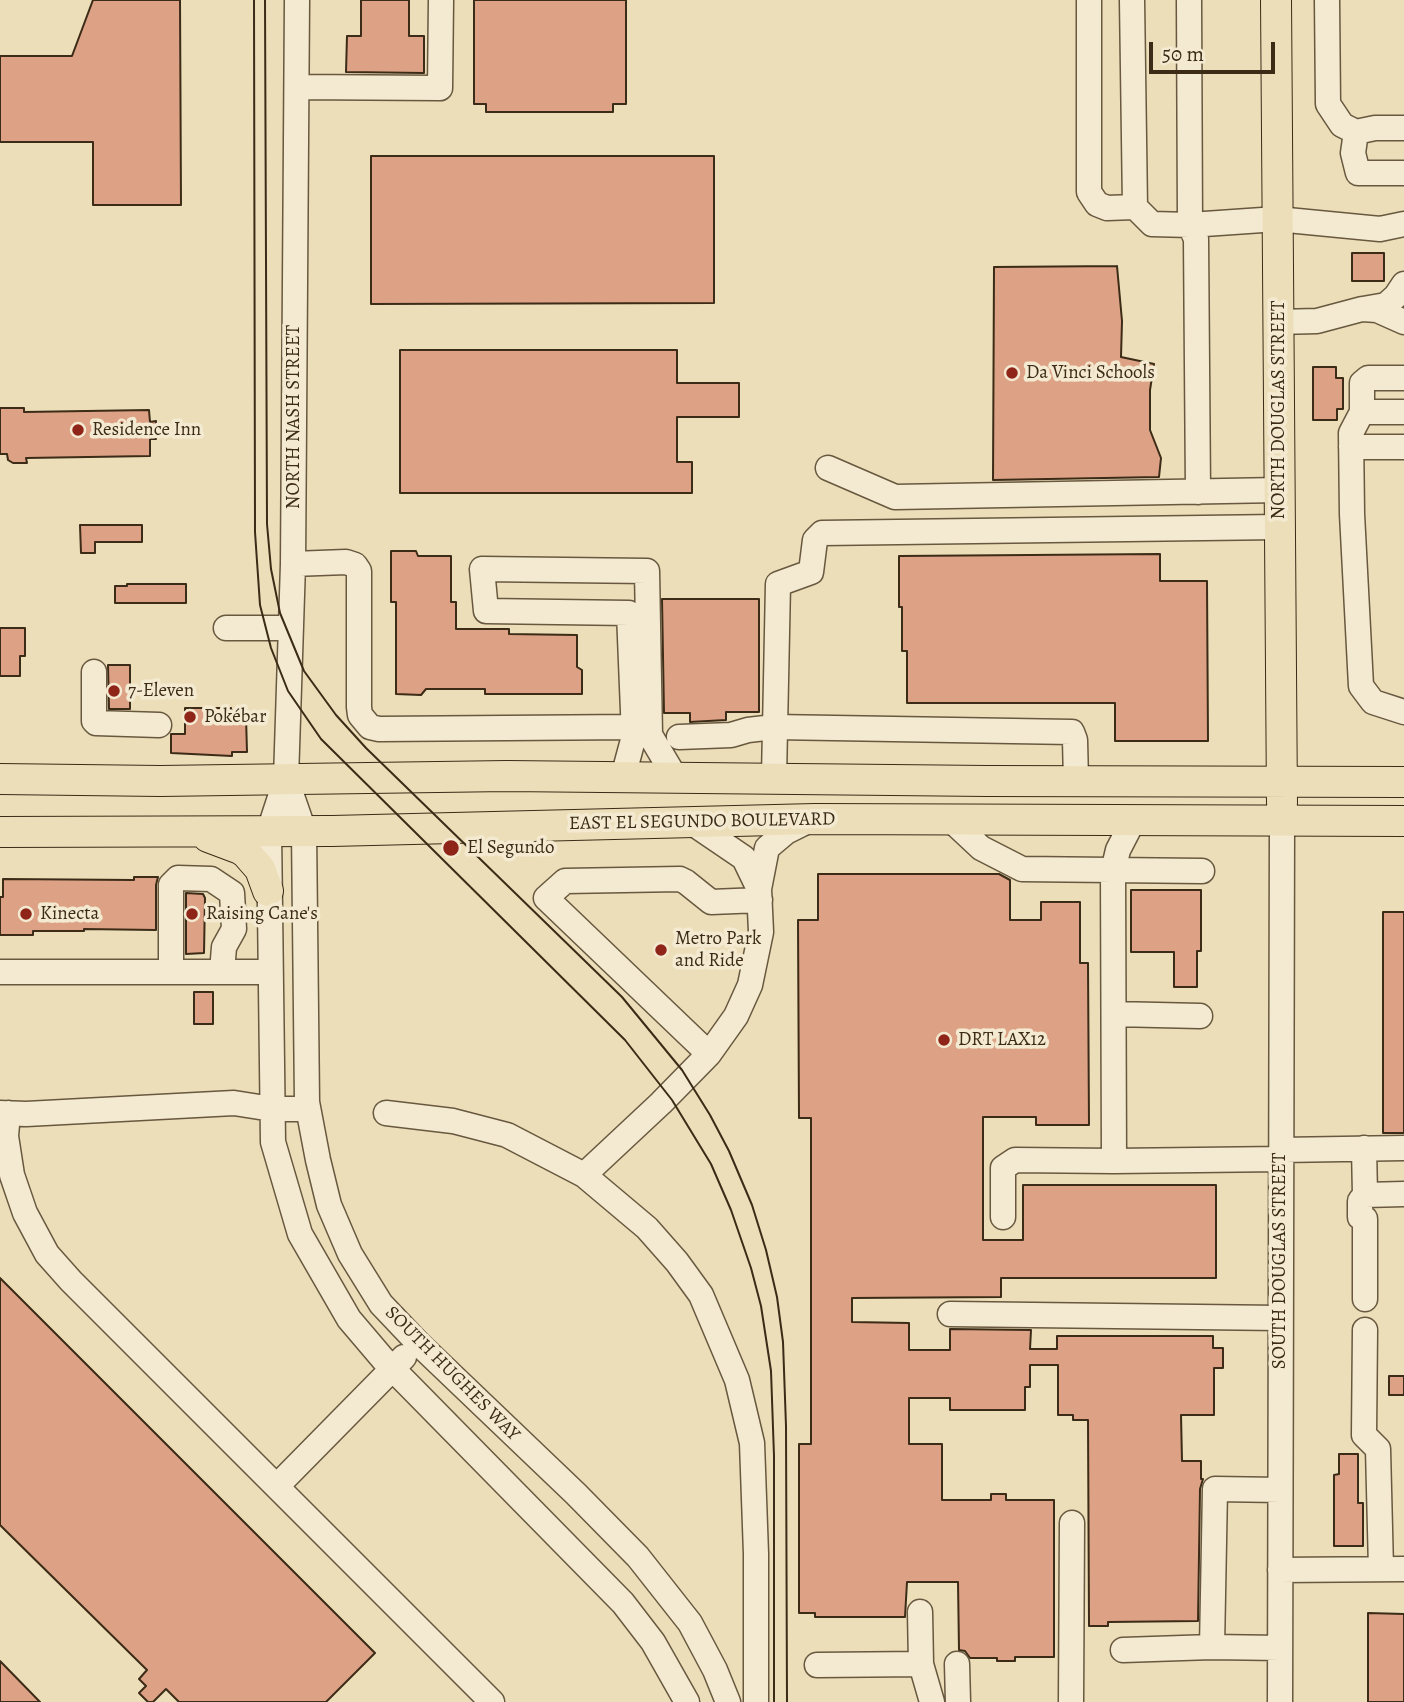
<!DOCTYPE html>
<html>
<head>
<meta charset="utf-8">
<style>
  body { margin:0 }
  #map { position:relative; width:1404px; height:1702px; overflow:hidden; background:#ecdeb8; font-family:Alegreya,serif }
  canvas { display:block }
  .scale { position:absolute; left:1149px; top:42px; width:126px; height:32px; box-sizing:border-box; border:4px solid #3b2b17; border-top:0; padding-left:9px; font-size:21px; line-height:24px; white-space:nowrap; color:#3b2b17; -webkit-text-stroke:5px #f3ead1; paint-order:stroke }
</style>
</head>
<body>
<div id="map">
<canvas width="1404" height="1702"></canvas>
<div class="scale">50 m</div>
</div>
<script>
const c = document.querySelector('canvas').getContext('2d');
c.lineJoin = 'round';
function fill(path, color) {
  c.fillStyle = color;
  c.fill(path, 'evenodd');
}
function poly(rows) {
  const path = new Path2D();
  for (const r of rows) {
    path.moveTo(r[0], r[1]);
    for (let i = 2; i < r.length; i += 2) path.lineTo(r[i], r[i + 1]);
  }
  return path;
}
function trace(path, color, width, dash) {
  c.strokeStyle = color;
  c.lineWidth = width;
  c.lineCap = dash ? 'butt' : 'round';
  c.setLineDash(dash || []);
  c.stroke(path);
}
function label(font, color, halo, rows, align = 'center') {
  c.font = font + ' Alegreya,serif';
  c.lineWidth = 7;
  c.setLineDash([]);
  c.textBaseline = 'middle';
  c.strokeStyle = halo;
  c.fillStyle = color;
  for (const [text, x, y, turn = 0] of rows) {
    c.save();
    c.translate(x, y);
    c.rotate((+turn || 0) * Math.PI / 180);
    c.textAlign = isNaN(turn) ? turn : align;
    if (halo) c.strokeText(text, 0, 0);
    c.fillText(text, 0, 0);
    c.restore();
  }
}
const building = poly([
  [93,0,180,0,181,205,93,205,93,142,0,142,0,56,72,56,93,0],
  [361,0,409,0,409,36,424,36,424,73,346,72,347,36,361,36,361,0],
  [474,0,626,0,626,104,613,104,613,112,486,112,486,104,474,104,474,0],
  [371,156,714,156,714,303,371,304,371,156],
  [1352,253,1384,253,1384,281,1352,281,1352,253],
  [1117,266,1122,321,1121,357,1154,364,1150,390,1150,430,1161,458,1159,477,993,480,994,267,1117,266],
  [400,350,677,350,677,383,739,383,739,417,677,417,677,462,692,462,692,493,400,493,400,350],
  [1313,367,1336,367,1336,378,1343,378,1343,409,1337,409,1337,420,1313,420,1313,367],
  [0,408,24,408,24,412,149,410,150,422,156,421,156,439,150,439,150,456,26,458,27,463,13,463,8,460,7,454,0,454,0,408],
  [80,525,142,525,142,542,95,542,95,553,81,553,80,525],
  [391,551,416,551,418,556,451,556,451,602,456,602,456,629,509,629,509,634,577,635,577,667,582,670,582,694,485,694,485,689,426,689,421,695,396,694,396,602,391,602,391,551],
  [1160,554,1160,581,1207,581,1208,741,1115,741,1115,703,907,703,907,651,902,651,902,607,899,607,899,556,1160,554],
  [127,584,186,584,186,603,115,603,115,586,127,586,127,584],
  [662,599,759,599,759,712,726,712,726,720,690,722,690,713,664,713,662,599],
  [0,628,25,628,25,656,20,656,20,676,0,676,0,628],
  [108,665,130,665,130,709,109,709,108,665],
  [185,708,231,708,231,710,242,710,242,717,246,717,247,752,232,752,232,756,171,753,171,734,185,734,185,708],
  [818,874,999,874,1010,880,1010,920,1041,920,1041,902,1080,902,1080,963,1088,963,1089,1125,1036,1125,1036,1117,983,1117,983,1240,1023,1240,1023,1185,1216,1185,1216,1278,1001,1278,1001,1297,852,1298,852,1322,909,1323,909,1350,950,1350,950,1329,1031,1330,1030,1349,1057,1349,1057,1336,1213,1336,1213,1348,1223,1348,1223,1368,1214,1368,1214,1415,1181,1415,1182,1461,1201,1461,1201,1479,1203,1479,1200,1489,1198,1621,1108,1622,1108,1626,1089,1626,1088,1420,1073,1420,1073,1415,1058,1415,1058,1365,1030,1365,1030,1387,1025,1387,1025,1410,950,1410,950,1398,909,1398,909,1444,942,1444,942,1500,991,1500,991,1494,1006,1494,1006,1500,1054,1500,1054,1657,1015,1657,1015,1661,997,1661,997,1658,970,1658,965,1651,959,1650,958,1582,907,1582,905,1617,815,1617,815,1613,799,1613,799,1444,811,1444,811,1118,799,1118,798,920,818,920,818,874],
  [134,877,158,877,156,885,156,930,84,929,84,931,33,931,33,935,0,935,0,897,3,897,3,879,134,880,134,877],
  [1131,890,1201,890,1201,951,1197,951,1197,987,1174,987,1174,952,1131,952,1131,890],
  [186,893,203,894,205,898,204,953,186,954,186,893],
  [1383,912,1404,912,1404,1133,1383,1133,1383,912],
  [194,992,213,992,213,1024,194,1024,194,992],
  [0,1278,375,1653,326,1702,179,1702,166,1689,153,1702,148,1702,139,1693,146,1686,139,1679,147,1670,0,1525,0,1278],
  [1389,1376,1404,1376,1404,1395,1389,1395,1389,1376],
  [1339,1454,1358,1454,1358,1503,1363,1503,1363,1546,1334,1546,1334,1475,1339,1474,1339,1454],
  [1368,1613,1404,1614,1404,1702,1368,1702,1368,1613],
  [0,1661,40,1702,0,1702,0,1661]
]);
fill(building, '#dda285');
trace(building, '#3b2b17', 2);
const minor = poly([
  [297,0,293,564,286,779,269,831,273,1142,300,1234,349,1319,383,1359,623,1603,653,1642,687,1702],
  [1089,0,1089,192,1097,204,1107,208,1135,207],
  [1132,0,1135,207,1152,224,1190,225,1277,219,1380,229,1404,224],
  [1189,0,1190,225,1196,239,1198,492],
  [1327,0,1328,104,1342,125,1356,132],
  [297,87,440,88,441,0],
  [1404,128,1375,128,1356,132,1353,153,1358,173,1404,173],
  [1363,309,1386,305,1396,296,1404,284],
  [1278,322,1317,321,1362,309,1377,310,1404,322],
  [1362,412,1362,383,1368,378,1404,378],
  [1404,412,1362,412,1351,433,1352,514,1361,686,1373,702,1404,712],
  [1351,447,1404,447],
  [828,468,895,497,1279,490],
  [293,564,346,562,355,565,359,571,359,707,360,715,370,727,379,729,633,727],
  [226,628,291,628],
  [94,672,94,721,96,723,159,725],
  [679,737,731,735,748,730,774,727,1072,732,1075,740,1076,781],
  [623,777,634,736,629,613,486,611,482,569,647,571,650,735,675,777],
  [774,777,778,584,811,572,815,540,822,533,1279,527],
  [286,779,304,831,307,1102,318,1160,329,1205,350,1254,381,1304,418,1343,576,1494,638,1557,690,1623,715,1670,728,1702],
  [950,819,981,848,1022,869,1202,871],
  [759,889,767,848,786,832,810,820],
  [0,972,270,972],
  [171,972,171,885,178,878,211,879,232,893,234,929,224,947,222,972],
  [1114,1014,1200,1016],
  [709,1054,546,898,565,881,680,879,686,882,711,902,760,900],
  [0,1113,26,1114,234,1103,272,1109,308,1109],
  [8,1113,6,1136,12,1175,25,1213,47,1254,71,1281,492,1702],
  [386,1113,453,1121,507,1135,584,1175,647,1228,677,1262,701,1295,737,1380,752,1443,756,1554,756,1701],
  [1364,1148,1365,1195,1360,1201,1360,1217,1365,1219,1365,1299],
  [1281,1150,1404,1148],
  [1114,1161,1281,1159],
  [584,1175,661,1103,709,1054,736,1016,750,985,761,932,759,889,744,858,691,822],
  [1365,1195,1404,1194],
  [1003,1217,1003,1168,1015,1160,1114,1161,1113,871,1118,850,1134,819],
  [950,1314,1280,1318],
  [1365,1330,1364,1435,1378,1449,1381,1569],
  [277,1486,404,1357],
  [1280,1490,1215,1489,1212,1647,1280,1648],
  [1280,1570,1404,1569],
  [1123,1650,1212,1647],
  [921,1664,932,1702],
  [957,1664,958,1702],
  [817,1665,921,1664,920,1612],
  [1071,1702,1072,1523],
  [1280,1702,1282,821]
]);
const major = poly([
  [1276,0,1282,803],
  [0,779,160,781,507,776,987,781,1404,782],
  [0,832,332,831,815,819,1404,821],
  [208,837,240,849,246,853,260,869,268,891]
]);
trace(minor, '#67583f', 27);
trace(major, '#3b2b17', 32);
trace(minor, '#f3ead1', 24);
trace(major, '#ecdeb8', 30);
trace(poly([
  [254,0,255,532,260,605,271,648,288,691,321,739,625,1040,672,1100,711,1164,731,1210,751,1268,761,1306,771,1371,774,1456,774,1702],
  [265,0,267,524,271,569,280,613,304,671,336,715,366,748,622,997,682,1070,710,1115,729,1151,752,1205,766,1250,777,1297,783,1342,786,1426,787,1702]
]), '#3b2b17', 2);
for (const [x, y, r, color] of [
  [1012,373,7,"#8f2418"],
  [78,430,7,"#8f2418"],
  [114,691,7,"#8f2418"],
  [190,717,7,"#8f2418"],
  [451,848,9,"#8f2418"],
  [26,914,7,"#8f2418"],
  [192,914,7,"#8f2418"],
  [661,950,7,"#8f2418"],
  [944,1040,7,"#8f2418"]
]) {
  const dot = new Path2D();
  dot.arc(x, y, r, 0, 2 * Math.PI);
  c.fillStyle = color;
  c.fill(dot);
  trace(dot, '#f3ead1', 2.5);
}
label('19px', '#3b2b17', '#f3ead1', [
  ["Da Vinci Schools",1026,373],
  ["Residence Inn",92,430],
  ["7-Eleven",128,691],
  ["Pokébar",204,717],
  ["El Segundo",467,848],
  ["Kinecta",40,914],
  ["Raising Cane's",206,914],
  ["Metro Park",675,939],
  ["and Ride",675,961],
  ["DRT LAX12",958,1040]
], 'left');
label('19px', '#3b2b17', '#f3ead1', [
  ["NORTH DOUGLAS STREET",1279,410,-90],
  ["NORTH NASH STREET",294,417,-90],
  ["EAST EL SEGUNDO BOULEVARD",702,822,-1],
  ["SOUTH DOUGLAS STREET",1280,1261,-90],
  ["SOUTH HUGHES WAY",452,1374,45]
]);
</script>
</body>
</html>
